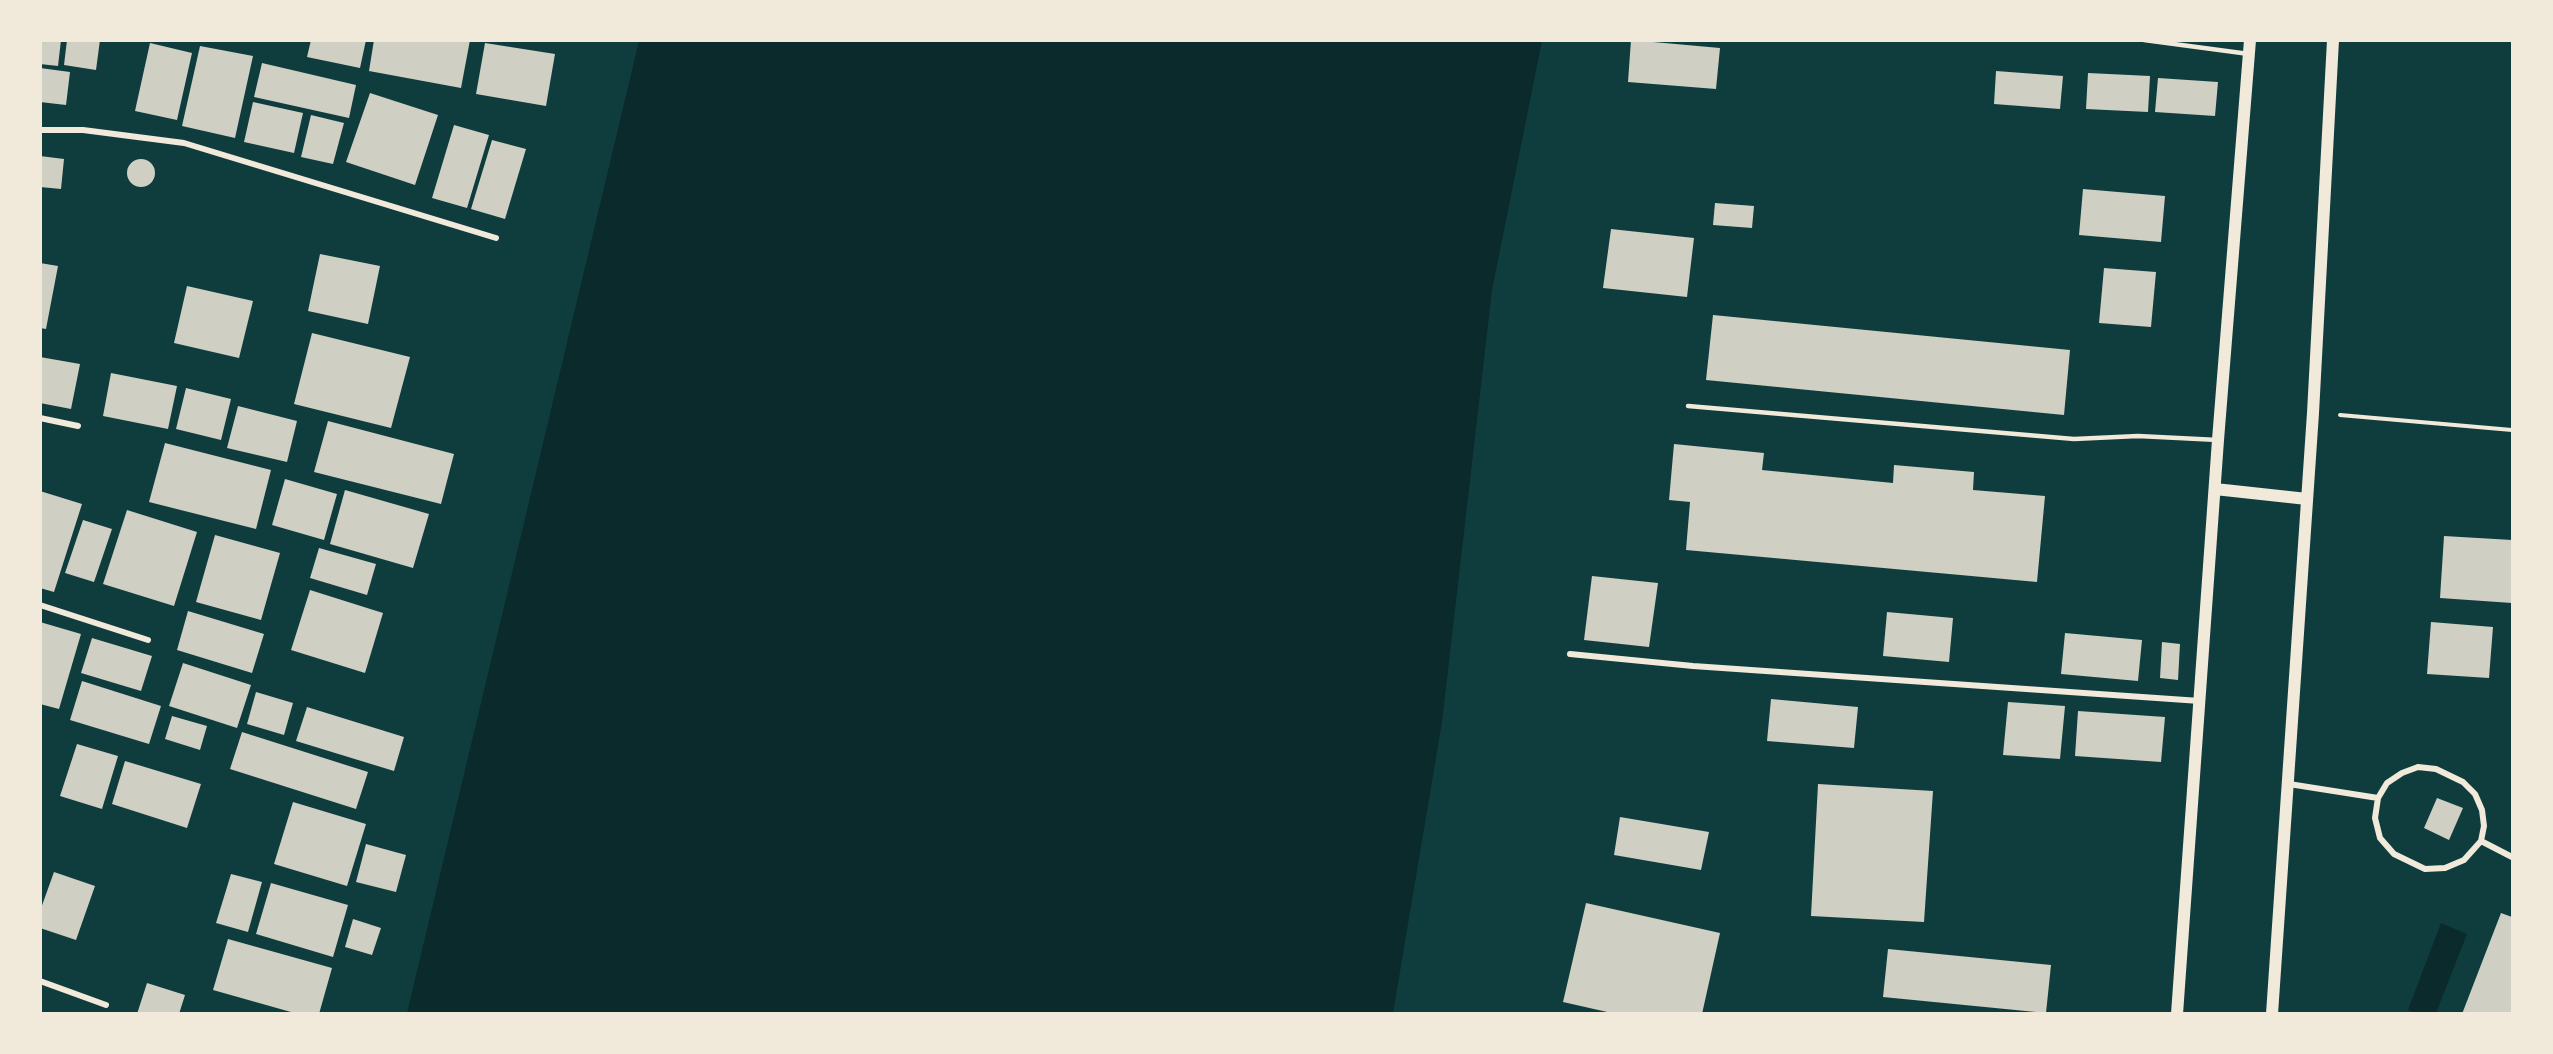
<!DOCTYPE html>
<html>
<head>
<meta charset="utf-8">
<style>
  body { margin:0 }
  #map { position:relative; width:2553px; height:1054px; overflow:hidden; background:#0f3d3e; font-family:"Source Sans 3",sans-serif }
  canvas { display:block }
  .frame { position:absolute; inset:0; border:42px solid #f1e9da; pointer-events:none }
</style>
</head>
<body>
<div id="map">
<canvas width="2553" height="1054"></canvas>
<div class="frame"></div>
</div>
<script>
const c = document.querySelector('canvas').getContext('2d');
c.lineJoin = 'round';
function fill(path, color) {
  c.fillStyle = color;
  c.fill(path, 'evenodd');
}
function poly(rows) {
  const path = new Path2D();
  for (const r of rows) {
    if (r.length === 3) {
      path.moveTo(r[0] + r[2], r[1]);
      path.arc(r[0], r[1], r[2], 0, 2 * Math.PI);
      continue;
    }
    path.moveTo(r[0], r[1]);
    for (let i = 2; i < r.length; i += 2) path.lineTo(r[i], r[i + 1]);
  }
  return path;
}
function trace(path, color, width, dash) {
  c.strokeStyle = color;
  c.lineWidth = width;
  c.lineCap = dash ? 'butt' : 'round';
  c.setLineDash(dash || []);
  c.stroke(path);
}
fill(poly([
  [639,41,1542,41,1492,290,1442,722,1393,1013,407,1013],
  [2441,923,2467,934,2436,1013,2416,1013,2408,1010]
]), '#0a2a2b');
fill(poly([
  [40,40,61,40,58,66,40,64],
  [67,40,100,40,96,70,64,65],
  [311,40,366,40,360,68,307,57],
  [374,40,470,40,461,88,369,71],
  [1631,40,1720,48,1716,89,1628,82],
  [150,43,192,53,177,120,135,111],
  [485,43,555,54,546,106,476,94],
  [200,46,253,56,235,138,182,126],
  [262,63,356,85,349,118,254,97],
  [40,68,70,72,66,105,40,102],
  [1996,71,2063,76,2060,109,1994,104],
  [2088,73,2150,76,2148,112,2086,109],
  [2158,78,2218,82,2215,116,2155,112],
  [370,93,438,115,415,185,346,162],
  [253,102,303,113,294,153,244,142],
  [311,115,344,123,333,164,301,157],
  [454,125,489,135,467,208,432,198],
  [492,140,526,149,505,219,471,209],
  [40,156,64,159,61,189,40,187],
  [141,173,14],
  [2083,189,2165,196,2161,242,2079,235],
  [1715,203,1754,206,1752,228,1713,225],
  [1611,229,1694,238,1687,297,1603,288],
  [320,254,380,266,368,324,308,311],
  [40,263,58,266,46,329,40,328],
  [2104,268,2156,272,2151,327,2099,323],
  [187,286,253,301,239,358,174,343],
  [1713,315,2070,350,2064,415,1706,380],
  [312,333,410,357,391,428,294,404],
  [40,357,80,364,71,409,40,403],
  [111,373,177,386,168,429,103,416],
  [186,388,231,399,221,440,176,429],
  [238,406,297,421,287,462,227,448],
  [328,421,454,454,441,504,314,472],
  [165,443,271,470,256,529,149,502],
  [1674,444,1764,453,1762,470,1893,483,1894,465,1974,472,1973,490,2045,496,2037,582,1686,550,1690,502,1669,500],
  [285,479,337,494,324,540,272,525],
  [345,490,429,514,413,568,330,544],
  [40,491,82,504,54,592,40,588],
  [127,510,197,532,174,606,103,584],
  [83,520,112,529,94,582,65,573],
  [215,535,280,553,261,620,196,602],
  [2444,536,2512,540,2512,603,2440,598],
  [319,548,376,564,367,595,310,578],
  [1592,576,1658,583,1649,647,1584,640],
  [310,590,383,613,365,673,291,650],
  [188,611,264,634,252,673,177,650],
  [1887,612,1953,618,1949,662,1883,656],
  [40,622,81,634,59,709,40,704],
  [2431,622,2493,627,2489,678,2427,674],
  [2065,633,2142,640,2138,681,2061,674],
  [92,638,152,656,141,691,81,673],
  [2162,642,2180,644,2178,680,2160,678],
  [183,663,251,685,237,728,169,706],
  [82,681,161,706,149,744,70,720],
  [256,692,293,703,284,735,247,724],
  [1771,699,1858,707,1854,748,1767,741],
  [2008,702,2065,706,2060,759,2003,755],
  [307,707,404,737,394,771,296,741],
  [2078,711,2165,717,2161,762,2075,756],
  [172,716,207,726,200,750,165,739],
  [242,732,368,772,356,809,230,769],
  [77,744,118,756,102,809,60,796],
  [125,761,201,784,187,828,112,804],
  [1818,784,1933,791,1924,922,1811,916],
  [2437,798,2463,808,2449,840,2424,828],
  [293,802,366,824,347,886,274,864],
  [1620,817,1709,832,1701,870,1614,855],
  [366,844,406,855,396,892,356,882],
  [54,872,95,886,76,940,40,928,40,911],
  [231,874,262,882,248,932,216,923],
  [271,883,348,905,333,957,256,934],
  [1586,903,1720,933,1702,1014,1616,1014,1563,1002],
  [2501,913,2512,917,2512,1014,2462,1014],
  [353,919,381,928,372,955,345,947],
  [228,939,332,968,319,1014,298,1014,213,990],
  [1888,949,2051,965,2046,1013,1883,997],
  [147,983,185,995,179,1014,137,1014]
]), '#cfcfc3');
trace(poly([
  [2340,415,2512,430]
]), '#f1e9da', 4);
trace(poly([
  [2144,40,2249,54],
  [1688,406,2074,439,2138,436,2218,440]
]), '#f1e9da', 4.5);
trace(poly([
  [40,130,83,130,184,143,496,238],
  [40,418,78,426],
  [40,605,148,640],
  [1570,654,1693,666,2200,701],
  [2418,767,2436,769,2463,782,2475,794,2482,810,2484,826,2481,841,2464,860,2445,868,2425,869,2394,854,2380,838,2375,818,2378,798,2387,783,2402,773,2418,767],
  [2289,784,2378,798],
  [2481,841,2512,857],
  [40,981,106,1005]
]), '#f1e9da', 6);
trace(poly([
  [2215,489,2307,499],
  [2177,1014,2218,440,2250,40],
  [2272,1014,2313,413,2333,40]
]), '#f1e9da', 12);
</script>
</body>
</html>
